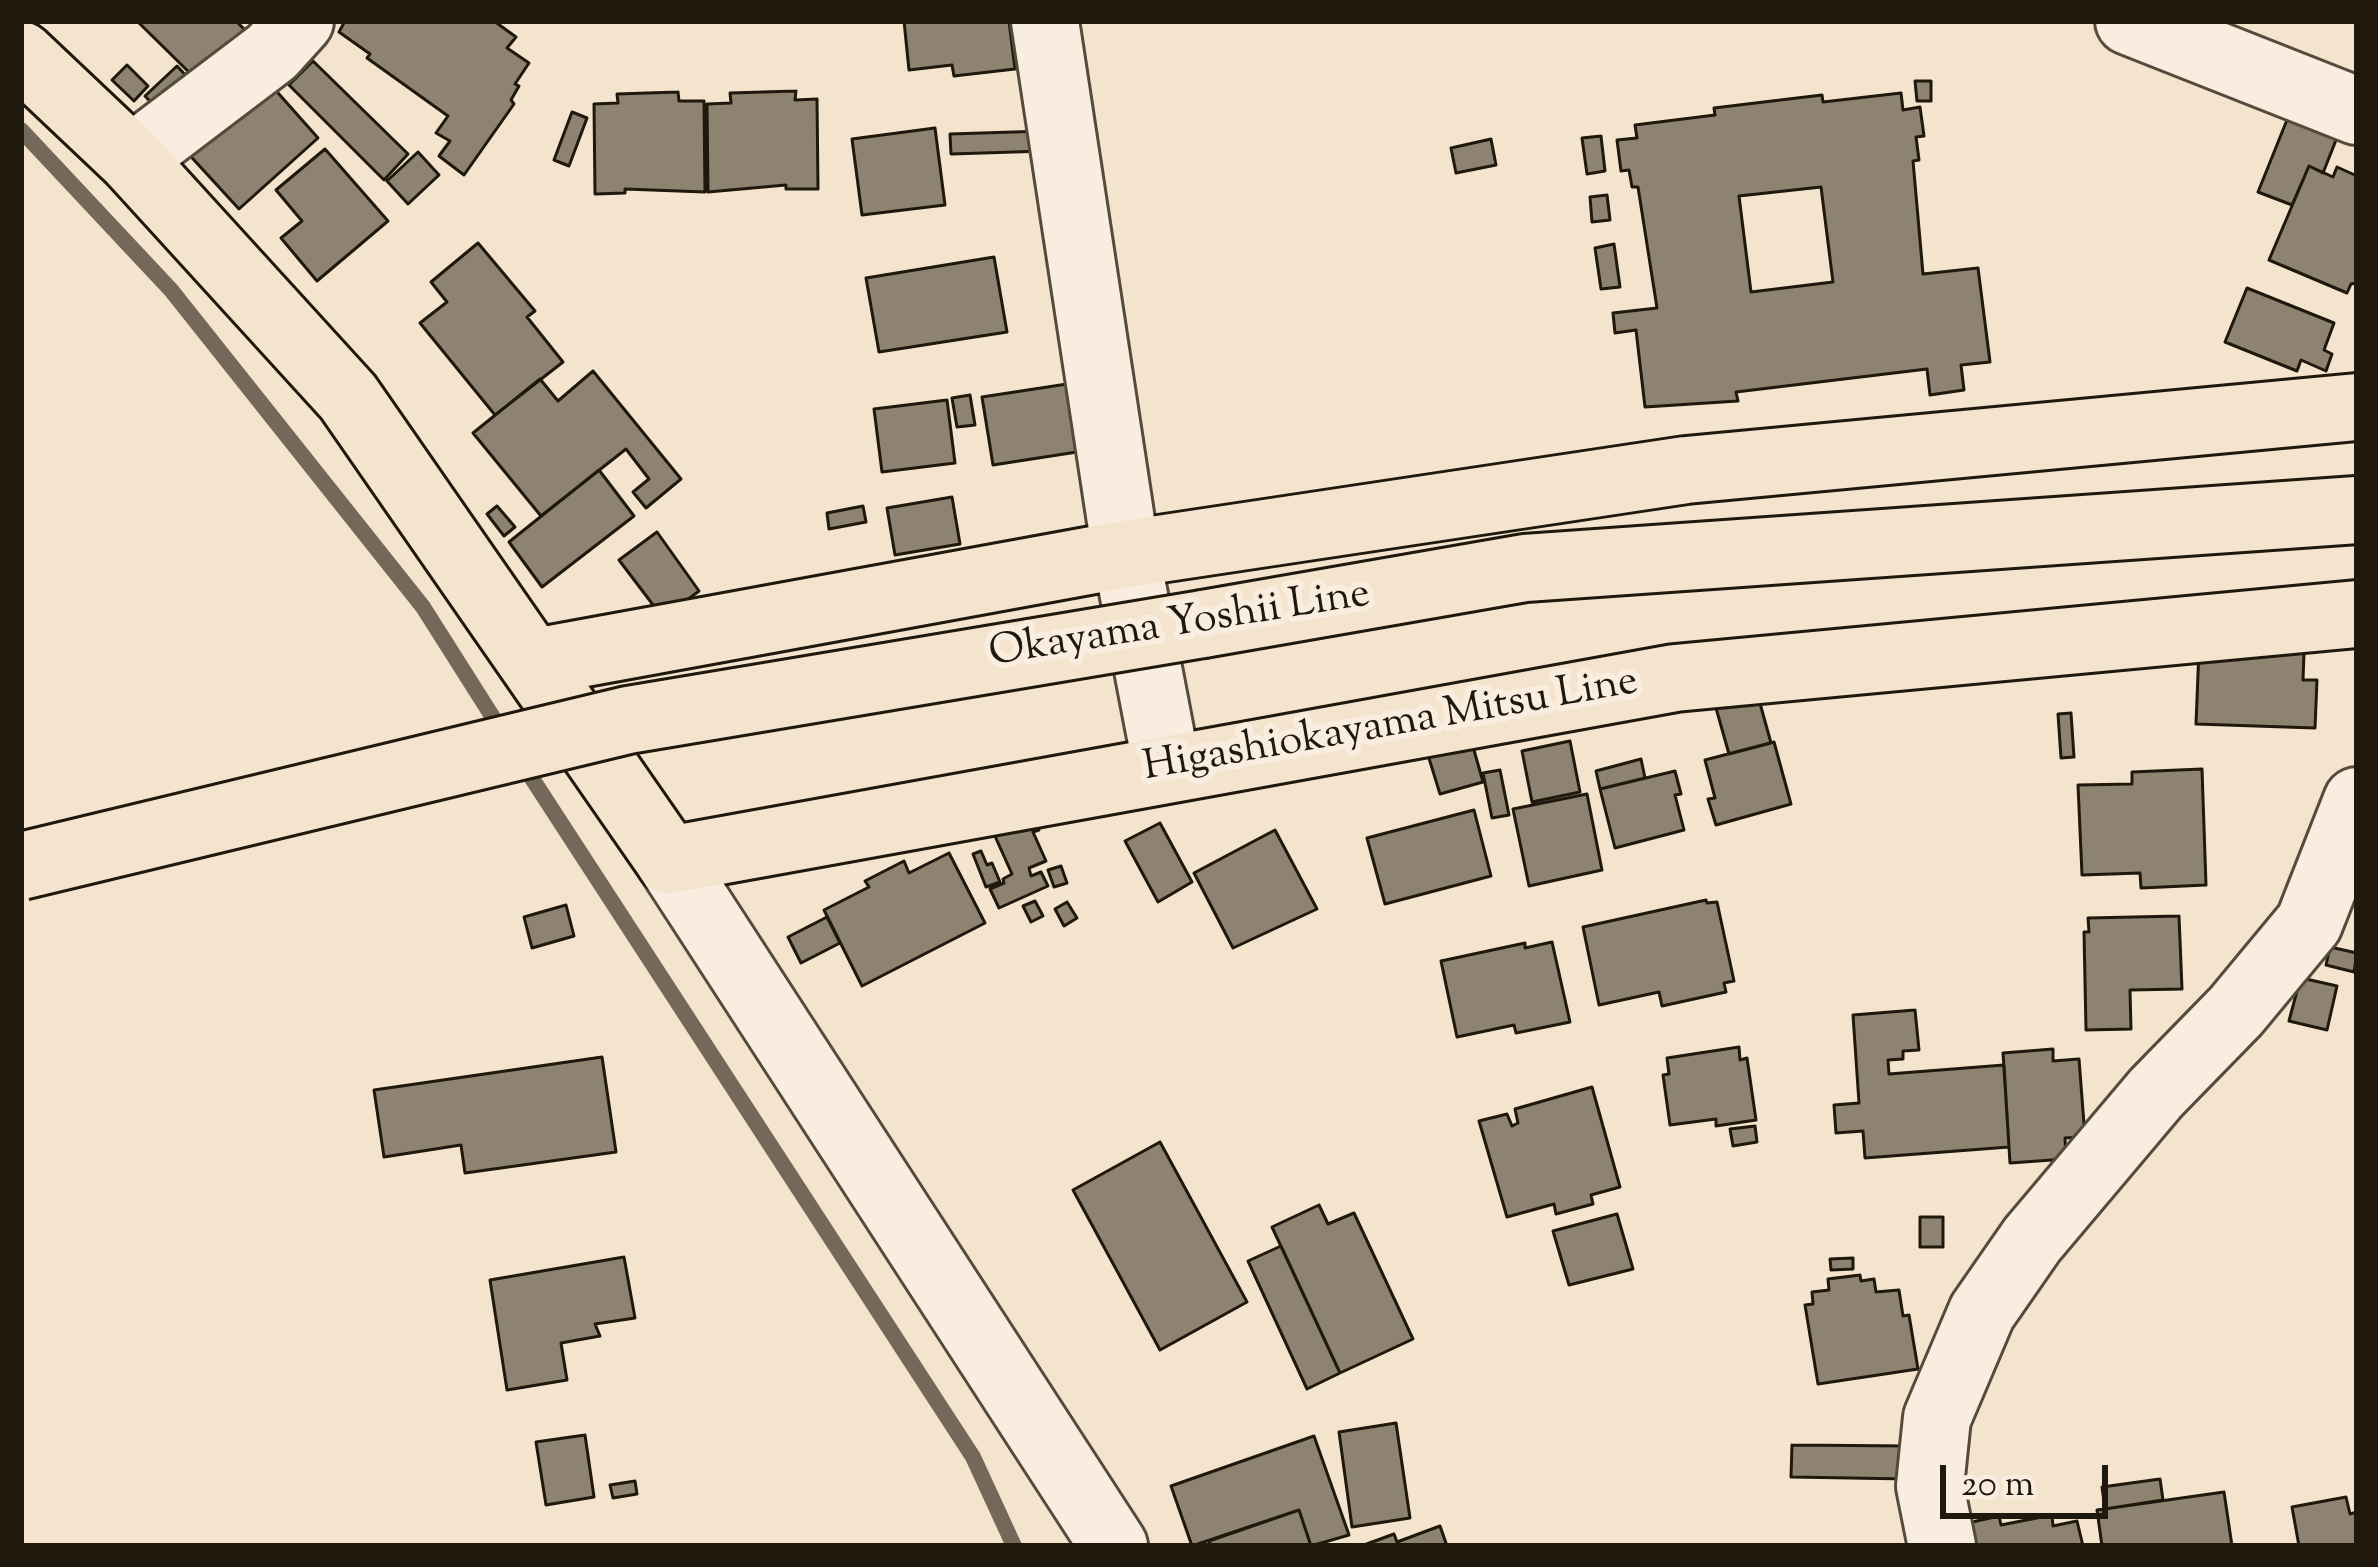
<!DOCTYPE html>
<html>
<head>
<meta charset="utf-8">
<style>
  body { margin:0 }
  #map { position:relative; width:2378px; height:1567px; overflow:hidden; background:#f4e4cd; font-family:"Sorts Mill Goudy",serif }
  canvas { display:block }
  .frame { position:absolute; inset:0; border:24px solid #1f180d; pointer-events:none }
  .scale { position:absolute; left:1940px; top:1465px; width:168px; height:54px; box-sizing:border-box; border:6px solid #1f180d; border-top:0; padding-left:15px; font-size:36px; line-height:42px; white-space:nowrap; color:#1f180d; -webkit-text-stroke:9px #f8edde; paint-order:stroke }
</style>
</head>
<body>
<div id="map">
<canvas width="2378" height="1567"></canvas>
<div class="frame"></div>
<div class="scale">20 m</div>
</div>
<script>
const c = document.querySelector('canvas').getContext('2d');
c.lineJoin = 'round';
function poly(rows) {
  const path = new Path2D();
  for (const r of rows) {
    path.moveTo(r[0], r[1]);
    for (let i = 2; i < r.length; i += 2) path.lineTo(r[i], r[i + 1]);
  }
  return path;
}
function trace(path, color, width, dash) {
  c.strokeStyle = color;
  c.lineWidth = width;
  c.lineCap = dash ? 'butt' : 'round';
  c.setLineDash(dash || []);
  c.stroke(path);
}
function fill(path, color) {
  c.fillStyle = color;
  c.fill(path, 'evenodd');
}
function label(font, color, halo, rows, align = 'center') {
  c.font = font + ' "Sorts Mill Goudy",serif';
  c.lineWidth = 12;
  c.setLineDash([]);
  c.textBaseline = 'middle';
  c.strokeStyle = halo;
  c.fillStyle = color;
  for (const [text, x, y, turn = 0] of rows) {
    c.save();
    c.translate(x, y);
    c.rotate((+turn || 0) * Math.PI / 180);
    c.textAlign = isNaN(turn) ? turn : align;
    if (halo) c.strokeText(text, 0, 0);
    c.fillText(text, 0, 0);
    c.restore();
  }
}
trace(poly([
  [21,130,171,290,423,607,506,738],
  [520,760,973,1457,1014,1546]
]), '#746959', 16);
const building = poly([
  [137,21,236,21,249,34,200,83,137,21],
  [494,21,516,37,507,48,529,63,515,84,519,86,511,100,514,104,464,175,439,156,450,141,436,133,448,116,367,58,370,54,339,32,345,21,494,21],
  [904,21,1009,21,1015,69,954,76,952,65,909,70,904,21],
  [313,61,408,154,384,180,289,85,313,61],
  [127,65,148,86,134,101,112,80,127,65],
  [177,66,191,81,159,111,145,96,177,66],
  [263,76,318,138,239,209,183,148,263,76],
  [1915,81,1931,81,1931,101,1917,101,1915,81],
  [796,91,795,100,817,99,818,189,786,189,786,185,708,192,707,104,731,103,730,93,796,91],
  [678,92,679,101,704,101,705,192,625,189,625,193,595,194,594,104,618,103,617,94,678,92],
  [1901,93,1903,110,1920,107,1924,136,1916,137,1919,160,1913,161,1923,274,1978,268,1990,362,1961,365,1964,390,1930,395,1927,369,1736,392,1738,401,1645,407,1636,330,1615,333,1613,313,1657,308,1638,187,1632,187,1629,170,1621,171,1617,140,1637,138,1635,125,1715,115,1714,108,1822,95,1823,102,1901,93],
  [1821,187,1833,282,1751,292,1739,196,1821,187],
  [2291,110,2340,130,2323,173,2309,166,2292,205,2258,192,2291,110],
  [572,112,587,118,569,166,554,160,572,112],
  [935,128,945,205,862,215,852,139,935,128],
  [1046,131,1046,151,951,154,950,134,1046,131],
  [1601,136,1605,171,1587,174,1582,138,1601,136],
  [1491,139,1496,165,1456,173,1451,148,1491,139],
  [325,149,388,221,317,281,281,238,302,221,276,190,325,149],
  [418,152,439,175,408,204,387,181,418,152],
  [2309,166,2333,177,2337,167,2357,176,2357,283,2351,284,2347,293,2269,260,2309,166],
  [1607,195,1610,220,1592,222,1590,197,1607,195],
  [478,243,535,311,527,317,563,362,495,415,420,323,447,302,431,282,478,243],
  [1614,244,1620,287,1601,289,1595,248,1614,244],
  [994,257,1007,332,879,352,866,278,994,257],
  [2247,288,2334,323,2324,350,2332,354,2326,371,2301,360,2297,371,2225,342,2247,288],
  [593,371,681,479,646,508,633,492,649,479,626,449,541,516,473,433,540,379,558,401,593,371],
  [1067,384,1077,452,993,465,982,397,1067,384],
  [970,395,975,425,957,427,952,398,970,395],
  [947,400,955,463,882,472,874,409,947,400],
  [599,470,634,516,542,587,509,542,599,470],
  [952,497,960,544,895,555,887,508,952,497],
  [497,506,515,527,504,536,487,514,497,506],
  [863,506,866,522,829,529,827,513,863,506],
  [657,532,699,591,663,618,619,560,657,532],
  [2199,649,2304,653,2303,680,2317,680,2315,728,2196,724,2199,649],
  [1758,696,1771,743,1729,754,1716,708,1758,696],
  [2071,713,2074,757,2061,758,2058,714,2071,713],
  [1570,741,1580,792,1532,802,1522,751,1570,741],
  [1774,742,1791,804,1716,825,1708,799,1715,798,1705,760,1774,742],
  [1472,743,1483,782,1440,794,1428,755,1472,743],
  [1641,759,1645,778,1600,789,1596,771,1641,759],
  [2202,769,2206,885,2141,888,2140,873,2082,875,2078,785,2132,784,2132,772,2202,769],
  [1500,770,1509,815,1492,818,1483,773,1500,770],
  [1675,771,1681,794,1675,795,1684,830,1615,848,1600,789,1675,771],
  [1587,794,1602,870,1529,886,1513,809,1587,794],
  [1474,810,1491,876,1385,904,1367,838,1474,810],
  [1033,817,1039,830,1033,832,1046,861,1029,868,1031,876,1041,872,1048,886,999,908,990,889,1004,883,1003,879,1012,874,994,834,1033,817],
  [1160,823,1192,882,1158,902,1125,841,1160,823],
  [1275,830,1317,909,1233,948,1194,873,1275,830],
  [981,851,987,865,992,863,1000,882,986,887,973,854,981,851],
  [949,853,985,923,862,986,824,910,869,887,865,881,904,861,909,873,949,853],
  [1061,866,1067,883,1054,887,1048,870,1061,866],
  [1706,900,1707,903,1717,902,1734,981,1724,983,1726,992,1662,1006,1659,992,1599,1005,1583,927,1706,900],
  [1035,901,1043,916,1031,922,1023,906,1035,901],
  [1067,902,1077,918,1064,926,1055,909,1067,902],
  [566,905,574,936,532,948,524,917,566,905],
  [2179,916,2182,989,2130,990,2131,1029,2086,1030,2084,932,2089,932,2088,918,2179,916],
  [827,917,840,943,801,963,788,937,827,917],
  [1552,942,1570,1022,1516,1033,1514,1025,1457,1037,1441,961,1525,943,1525,948,1552,942],
  [2330,947,2357,953,2354,972,2326,965,2330,947],
  [2306,979,2337,986,2327,1030,2289,1021,2298,987,2306,979],
  [1915,1010,1919,1050,1903,1051,1903,1059,1888,1060,1889,1074,2004,1065,2009,1147,1865,1158,1863,1131,1836,1133,1834,1105,1859,1103,1853,1015,1915,1010],
  [1739,1047,1740,1060,1747,1058,1756,1120,1716,1126,1716,1119,1670,1125,1663,1075,1669,1074,1667,1058,1739,1047],
  [2053,1049,2053,1061,2079,1059,2085,1137,2065,1138,2066,1159,2010,1163,2003,1053,2053,1049],
  [602,1057,616,1152,465,1173,461,1145,384,1157,374,1090,602,1057],
  [1592,1087,1620,1187,1591,1195,1593,1204,1556,1214,1554,1204,1507,1217,1479,1121,1507,1114,1512,1126,1518,1123,1515,1109,1592,1087],
  [1755,1126,1757,1142,1733,1146,1730,1129,1755,1126],
  [1160,1142,1247,1302,1160,1350,1073,1190,1160,1142],
  [1319,1205,1328,1224,1354,1213,1413,1339,1340,1373,1272,1227,1319,1205],
  [1617,1214,1633,1269,1569,1285,1553,1231,1617,1214],
  [1920,1217,1943,1217,1943,1247,1920,1247,1920,1217],
  [1281,1246,1340,1373,1307,1389,1248,1261,1281,1246],
  [624,1257,635,1318,595,1324,600,1336,561,1343,567,1380,507,1390,490,1280,624,1257],
  [1853,1258,1853,1269,1831,1270,1830,1259,1853,1258],
  [1860,1275,1861,1281,1874,1279,1876,1292,1899,1290,1903,1316,1909,1315,1918,1369,1818,1384,1805,1305,1813,1304,1812,1292,1829,1290,1828,1279,1860,1275],
  [1396,1423,1410,1518,1352,1527,1339,1432,1396,1423],
  [585,1435,594,1497,546,1505,536,1442,585,1435],
  [1314,1436,1349,1535,1311,1546,1299,1510,1192,1546,1171,1486,1314,1436],
  [1792,1445,1909,1446,1908,1479,1791,1477,1792,1445],
  [2160,1479,2163,1500,2105,1509,2102,1487,2160,1479],
  [635,1481,637,1494,613,1498,610,1485,635,1481],
  [2224,1492,2232,1546,2102,1546,2097,1510,2224,1492],
  [2346,1497,2350,1514,2357,1512,2357,1546,2299,1546,2292,1507,2346,1497],
  [1299,1510,1311,1546,1211,1546,1209,1541,1299,1510],
  [2052,1515,2053,1526,2077,1521,2083,1546,1954,1546,1950,1527,1999,1516,2001,1525,2052,1515],
  [1440,1526,1447,1546,1364,1545,1394,1534,1397,1542,1440,1526]
]);
fill(building, '#8e8271');
trace(building, '#1f180d', 3);
const minor = poly([
  [1045,21,1126,554,1167,768],
  [2129,21,2357,111],
  [131,159,272,52,300,21],
  [669,860,1114,1546],
  [1942,1546,1930,1486,1937,1418,1982,1312,2032,1240,2156,1093,2236,1011,2309,923,2357,801]
]);
const major = poly([
  [21,55,131,159,348,397,669,860,1675,678,2357,614],
  [1203,624,1525,568,2357,510],
  [535,662,1126,554,1686,470,2357,407]
]);
trace(minor, '#544b3d', 72);
trace(major, '#1f180d', 72);
trace(minor, '#f8edde', 66);
trace(major, '#f4e4cd', 66);
const majorBridge = poly([
  [21,866,628,720,1203,624]
]);
trace(majorBridge, '#1f180d', 72, []);
trace(majorBridge, '#f4e4cd', 66);
label('42px', '#1f180d', '#f8edde', [
  ["Okayama Yoshii Line",1180,627,-9],
  ["Higashiokayama Mitsu Line",1391,728,-10]
]);
</script>
</body>
</html>
